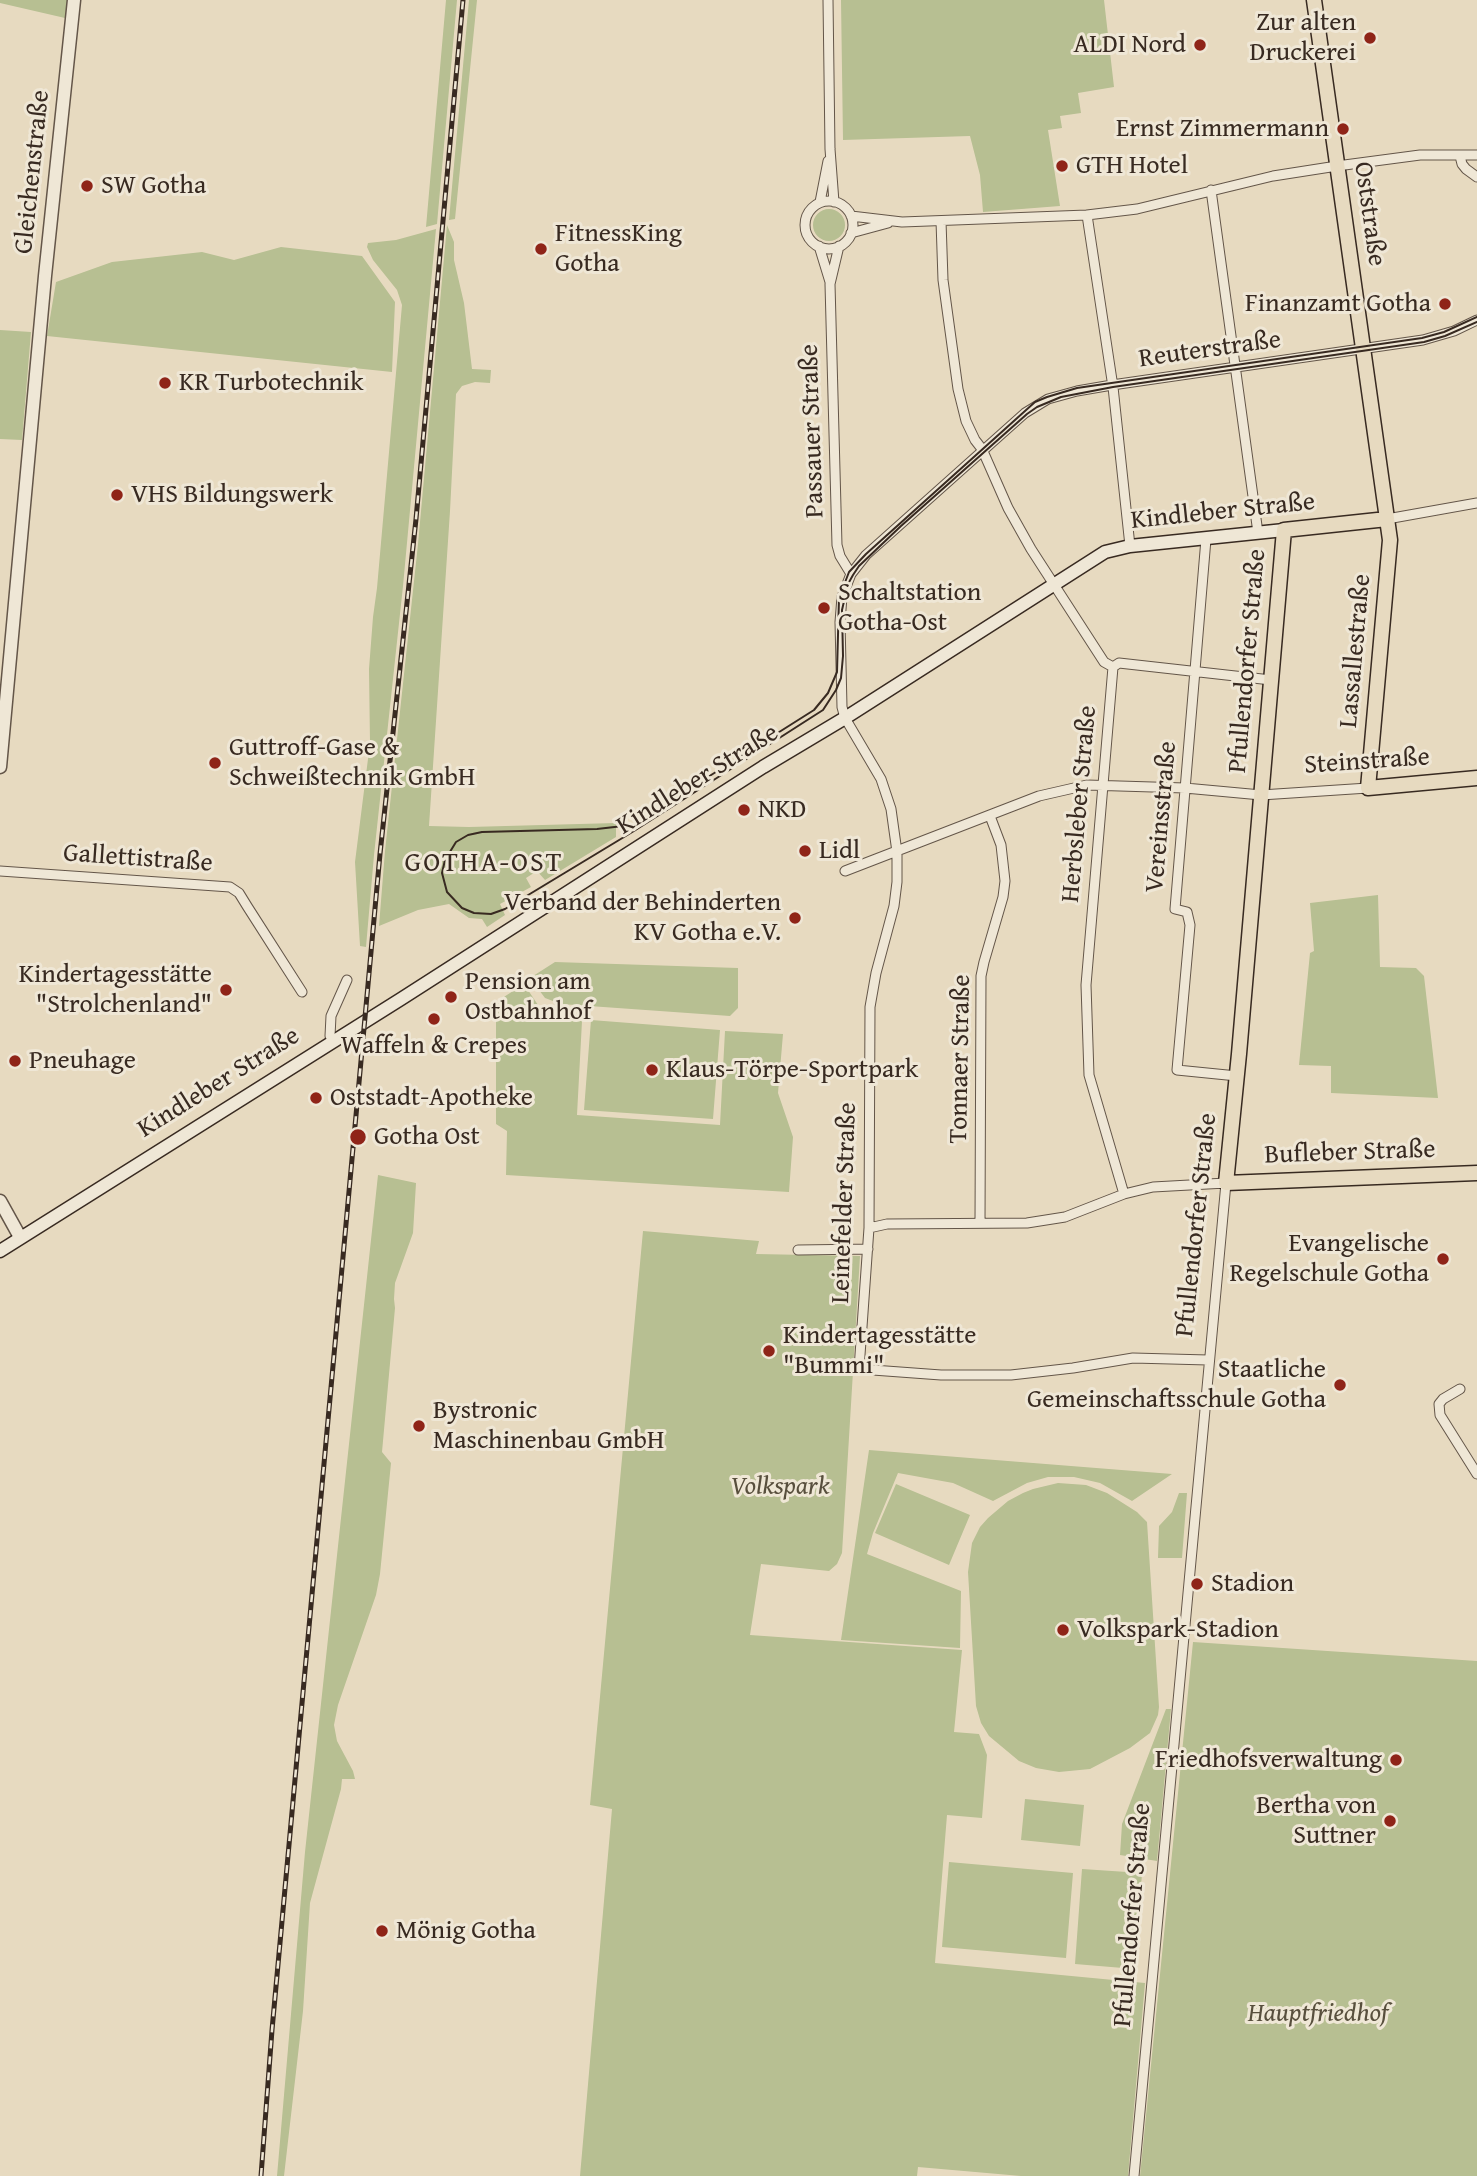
<!DOCTYPE html>
<html>
<head>
<meta charset="utf-8">
<style>
  body { margin:0 }
  canvas { display:block; background:#e7dac0 }
</style>
</head>
<body>
<canvas width="1477" height="2176"></canvas>
<script>
const c = document.querySelector('canvas').getContext('2d');
c.lineJoin = 'round';
function fill(path, color) {
  c.fillStyle = color;
  c.fill(path, 'evenodd');
}
function poly(rows) {
  const path = new Path2D();
  for (const r of rows) {
    if (r.length === 3) {
      path.moveTo(r[0] + r[2], r[1]);
      path.arc(r[0], r[1], r[2], 0, 2 * Math.PI);
      continue;
    }
    path.moveTo(r[0], r[1]);
    for (let i = 2; i < r.length; i += 2) path.lineTo(r[i], r[i + 1]);
  }
  return path;
}
function trace(path, color, width, dash) {
  c.strokeStyle = color;
  c.lineWidth = width;
  c.lineCap = dash ? 'butt' : 'round';
  c.setLineDash(dash || []);
  c.stroke(path);
}
function label(font, color, halo, rows, align = 'center') {
  c.font = font + ' "Gentium Book Plus",serif';
  c.lineWidth = 6;
  c.setLineDash([]);
  c.textBaseline = 'middle';
  c.strokeStyle = halo;
  c.fillStyle = color;
  for (const [text, x, y, turn = 0] of rows) {
    c.save();
    c.translate(x, y);
    c.rotate((+turn || 0) * Math.PI / 180);
    c.textAlign = isNaN(turn) ? turn : align;
    if (halo) c.strokeText(text, 0, 0);
    c.fillText(text, 0, 0);
    c.restore();
  }
}
fill(poly([
  [0,0,68,0,65,18,0,3],
  [446,0,457,0,437,224,426,227],
  [469,0,477,0,455,219,449,220],
  [841,0,1104,0,1114,87,1078,93,1081,113,1060,116,1062,128,1048,130,1060,206,983,212,980,175,970,136,843,140],
  [829,225,16],
  [447,225,454,242,454,260,464,303,472,369,491,370,490,383,475,382,462,386,456,394,450,511,429,826,469,827,616,823,616,837,545,880,537,871,526,878,531,887,500,904,505,915,487,927,482,919,469,918,449,904,418,910,379,926,385,851,418,544],
  [436,229,403,586,374,855,366,947,360,946,355,862,370,743,369,669,373,617,377,588,402,305,397,290,373,260,367,247,368,243,396,240],
  [281,247,362,256,395,302,392,372,47,336,56,282,112,262,202,252,234,260],
  [0,330,31,332,22,440,0,439],
  [1378,895,1380,967,1416,968,1424,976,1438,1098,1331,1093,1331,1066,1299,1065,1310,953,1314,951,1310,903],
  [555,962,738,968,738,1008,730,1016,561,1004,545,998,530,978],
  [524,984,548,1020,582,1021,577,1115,720,1125,725,1031,783,1034,778,1093,793,1137,789,1192,506,1175,507,1131,496,1124,496,1002],
  [591,1020,720,1030,713,1119,584,1110],
  [378,1175,416,1183,413,1233,395,1283,394,1299,395,1308,382,1452,391,1463,380,1574,376,1595,338,1705,334,1725,337,1741,353,1771,355,1779,342,1779,341,1789,310,1903,303,2011,284,2176,277,2176,305,1852],
  [643,1231,759,1241,756,1254,860,1256,842,1553,837,1564,829,1571,761,1564,750,1635,962,1650,954,1732,979,1734,987,1755,982,1818,947,1815,935,1963,1145,1983,1128,2176,1021,2176,918,2167,917,2176,580,2176,612,1809,590,1805],
  [869,1450,1172,1474,1132,1501,1100,1483,1074,1477,1048,1477,1027,1483,993,1501,953,1483,898,1473,873,1533,867,1554,961,1591,960,1648,841,1640],
  [1058,1483,1086,1485,1107,1493,1137,1512,1147,1522,1159,1707,1158,1715,1150,1733,1130,1748,1090,1769,1059,1772,1036,1768,1019,1761,989,1736,981,1723,976,1706,968,1572,972,1543,980,1527,988,1518,1008,1501,1023,1493,1033,1489],
  [896,1484,970,1515,949,1565,875,1533],
  [1179,1493,1187,1493,1182,1558,1158,1558,1159,1526,1172,1512],
  [1193,1642,1477,1661,1477,2176,1140,2176],
  [1166,1709,1171,1709,1157,1861,1120,1855,1122,1824],
  [1025,1799,1084,1805,1080,1846,1021,1840],
  [949,1862,1073,1873,1066,1958,942,1947],
  [1082,1869,1142,1873,1135,1969,1075,1964]
]), '#b7bf92');
const minor = poly([
  [828,0,830,149,834,202],
  [1460,156,1462,164,1466,169,1477,177],
  [1211,190,1258,533],
  [829,225,24],
  [820,202,828,161],
  [1087,215,1113,387,1130,546],
  [851,216,902,222,1087,215,1137,209,1273,176,1337,166,1420,155,1477,155],
  [941,221,943,280,958,389,966,421,975,440,982,449,1008,508,1031,549,1104,662,1113,667,1086,985,1089,1075,1124,1194],
  [851,233,888,223],
  [819,246,830,282],
  [839,246,830,284,837,545,840,556,851,574],
  [1387,519,1477,503],
  [1206,539,1175,909,1187,912,1190,925,1177,1070,1237,1076],
  [1113,667,1119,663,1271,680],
  [0,871,230,887,239,893,247,906,302,992],
  [845,871,1039,796,1087,785,1185,788,1261,795,1368,788],
  [330,1036,331,1016,347,980],
  [980,1223,981,976,984,962,1003,897,1005,881,1001,845,990,816],
  [869,1228,887,1224,1027,1223,1065,1217,1124,1194,1153,1187,1226,1183,1134,2176],
  [798,1250,868,1249],
  [1208,1360,1133,1358,1073,1368,1011,1375,941,1375,859,1369,869,1228,870,1007,876,973,894,906,897,882,897,852,891,809,881,779,845,718,842,707,840,622,842,597,851,574,866,555,1025,413,1048,399,1077,391,1112,385,1423,340,1454,331,1477,320],
  [1460,1389,1443,1399,1439,1404,1440,1415,1477,1474]
]);
const tertiary = poly([
  [0,767,45,276,74,0],
  [0,1201,20,1237]
]);
const secondary = poly([
  [0,1251,401,999,763,767,845,718,1105,552,1130,546,1284,530]
]);
const primary = poly([
  [1314,0,1390,540,1368,788,1477,778],
  [1387,519,1284,530,1239,1054,1226,1183,1477,1173]
]);
trace(minor, '#645649', 11);
trace(tertiary, '#645649', 15);
trace(secondary, '#382a21', 15);
trace(primary, '#382a21', 17);
trace(minor, '#efe7d6', 9);
trace(tertiary, '#efe7d6', 12);
trace(secondary, '#efe7d6', 12);
trace(primary, '#e7dac0', 14);
trace(poly([
  [1477,317,1444,332,1422,338,1077,388,1047,397,1035,402,866,554,849,572,839,598,837,672,828,693,814,710,632,825,597,829,482,832,468,835,456,842,445,860,442,873,447,892,462,908,474,913,491,914,505,909,634,831,823,710,836,690,841,678,843,656,842,610,848,584,853,575,859,566,901,526,1027,414,1037,407,1061,397,1113,387,1424,342,1445,336,1477,322]
]), '#382a21', 2);
const rail = poly([
  [261,2176,272,2030,380,854,416,519,463,0]
]);
trace(rail, '#382a21', 5);
trace(rail, '#efe7d6', 2.5, [8]);
for (const [x, y, r, color] of [
  [1370,38,7,"#8f2418"],
  [1200,45,7,"#8f2418"],
  [1343,129,7,"#8f2418"],
  [1062,166,7,"#8f2418"],
  [87,186,7,"#8f2418"],
  [541,249,7,"#8f2418"],
  [1445,304,7,"#8f2418"],
  [165,383,7,"#8f2418"],
  [117,495,7,"#8f2418"],
  [824,608,7,"#8f2418"],
  [215,763,7,"#8f2418"],
  [744,810,7,"#8f2418"],
  [805,851,7,"#8f2418"],
  [795,918,7,"#8f2418"],
  [226,990,7,"#8f2418"],
  [451,997,7,"#8f2418"],
  [434,1019,7,"#8f2418"],
  [15,1061,7,"#8f2418"],
  [652,1070,7,"#8f2418"],
  [316,1098,7,"#8f2418"],
  [358,1137,9,"#8f2418"],
  [1443,1259,7,"#8f2418"],
  [769,1351,7,"#8f2418"],
  [1340,1385,7,"#8f2418"],
  [419,1426,7,"#8f2418"],
  [1197,1584,7,"#8f2418"],
  [1063,1630,7,"#8f2418"],
  [1396,1760,7,"#8f2418"],
  [1390,1821,7,"#8f2418"],
  [382,1931,7,"#8f2418"]
]) {
  const dot = new Path2D();
  dot.arc(x, y, r, 0, 2 * Math.PI);
  c.fillStyle = color;
  c.fill(dot);
  trace(dot, '#efe7d6', 2.5);
}
label('26px', '#382a21', '#efe7d6', [
  ["Zur alten",1356,23,"right"],
  ["Druckerei",1356,53,"right"],
  ["ALDI Nord",1186,45,"right"],
  ["Ernst Zimmermann",1329,129,"right"],
  ["GTH Hotel",1076,166],
  ["SW Gotha",101,186],
  ["FitnessKing",555,234],
  ["Gotha",555,264],
  ["Finanzamt Gotha",1431,304,"right"],
  ["KR Turbotechnik",179,383],
  ["VHS Bildungswerk",131,495],
  ["Schaltstation",838,593],
  ["Gotha-Ost",838,623],
  ["Guttroff-Gase &",229,748],
  ["Schweißtechnik GmbH",229,778],
  ["NKD",758,810],
  ["Lidl",819,851],
  ["Verband der Behinderten",781,903,"right"],
  ["KV Gotha e.V.",781,933,"right"],
  ["Kindertagesstätte",212,975,"right"],
  ["\"Strolchenland\"",212,1005,"right"],
  ["Pension am",465,982],
  ["Ostbahnhof",465,1012],
  ["Waffeln & Crepes",434,1046,"center"],
  ["Pneuhage",29,1061],
  ["Klaus-Törpe-Sportpark",666,1070],
  ["Oststadt-Apotheke",330,1098],
  ["Gotha Ost",374,1137],
  ["Evangelische",1429,1244,"right"],
  ["Regelschule Gotha",1429,1274,"right"],
  ["Kindertagesstätte",783,1336],
  ["\"Bummi\"",783,1366],
  ["Staatliche",1326,1370,"right"],
  ["Gemeinschaftsschule Gotha",1326,1400,"right"],
  ["Bystronic",433,1411],
  ["Maschinenbau GmbH",433,1441],
  ["Stadion",1211,1584],
  ["Volkspark-Stadion",1077,1630],
  ["Friedhofsverwaltung",1382,1760,"right"],
  ["Bertha von",1376,1806,"right"],
  ["Suttner",1376,1836,"right"],
  ["Mönig Gotha",396,1931]
], 'left');
label('26px', '#382a21', '#efe7d6', [
  ["Gleichenstraße",33,172,-84],
  ["Oststraße",1369,214,82],
  ["Reuterstraße",1210,350,-8],
  ["Passauer Straße",813,431,-92],
  ["Kindleber Straße",1223,512,-6],
  ["Lassallestraße",1356,651,-85],
  ["Pfullendorfer Straße",1248,661,-85],
  ["Steinstraße",1367,762,-4],
  ["Kindleber Straße",698,780,-32],
  ["Herbsleber Straße",1080,804,-85],
  ["Vereinsstraße",1162,817,-85],
  ["Gallettistraße",138,859,4],
  ["Tonnaer Straße",961,1059,-89],
  ["Kindleber Straße",219,1083,-32],
  ["Bufleber Straße",1350,1153,-2],
  ["Leinefelder Straße",845,1203,-88],
  ["Pfullendorfer Straße",1197,1225,-84],
  ["Pfullendorfer Straße",1133,1915,-85]
]);
label('italic 26px', '#584f3d', '#efe7d6', [
  ["Volkspark",780,1487],
  ["Hauptfriedhof",1318,2014]
]);
c.letterSpacing = '2px';
label('28px', '#382a21', '#efe7d6', [
  ["GOTHA-OST",484,864]
]);
c.letterSpacing = '0px';
</script>
</body>
</html>
